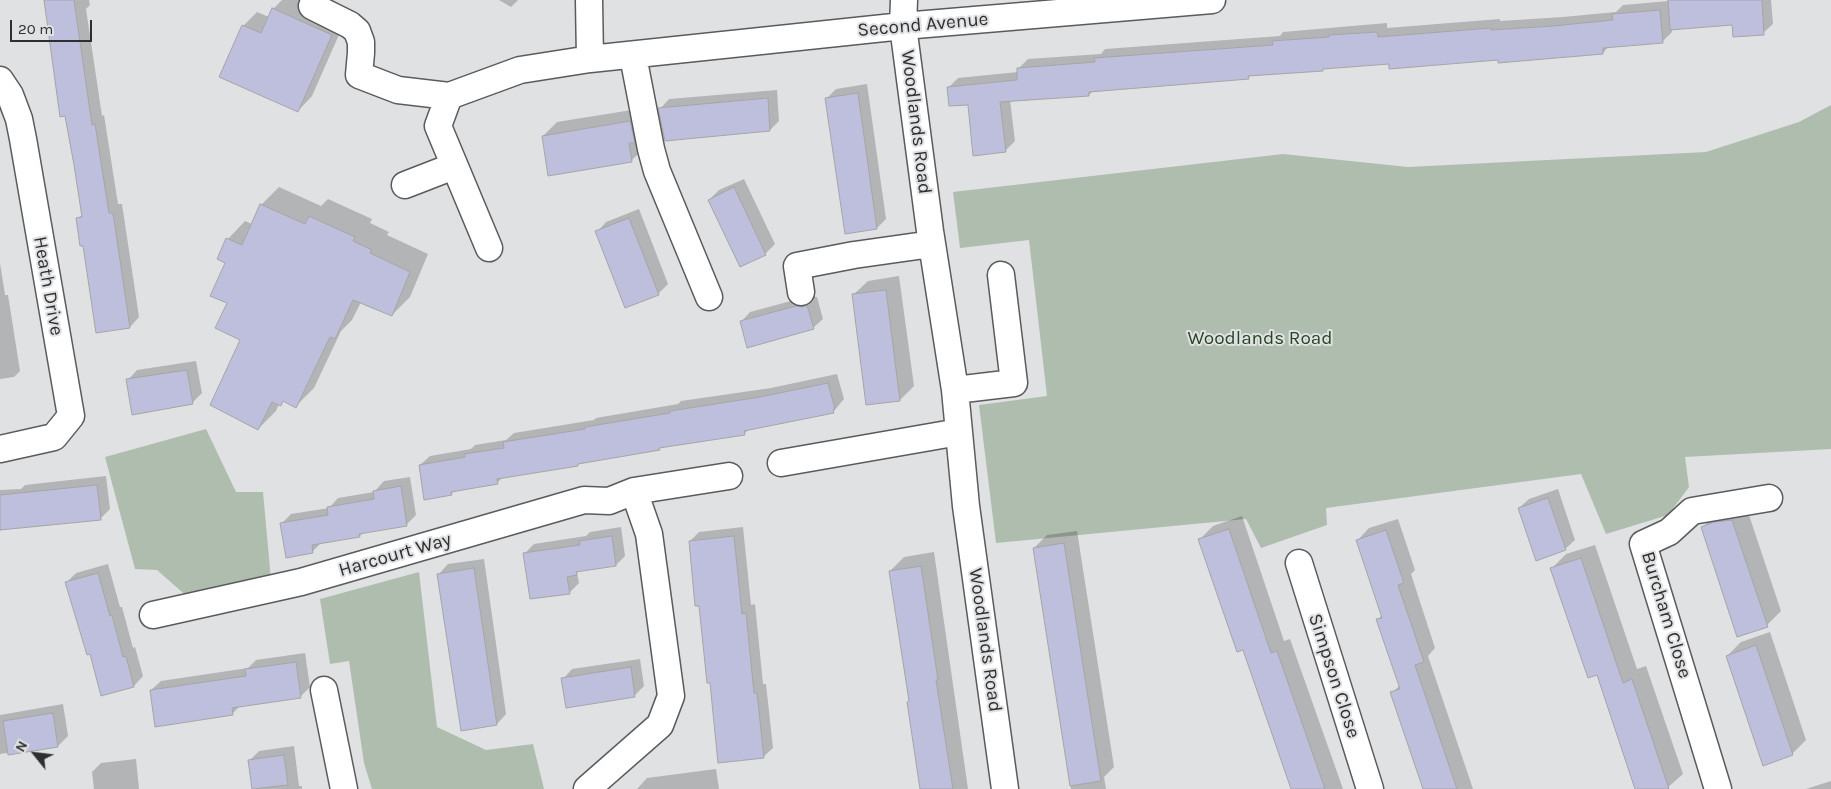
<!DOCTYPE html>
<html>
<head>
<meta charset="utf-8">
<style>
  body { margin:0 }
  #map { position:relative; width:1831px; height:789px; overflow:hidden; background:#e0e1e3; font-family:Karla,sans-serif }
  canvas { display:block }
  .north { position:absolute; left:10px; top:729px; width:50px; height:50px; -webkit-text-stroke:4px #e0e1e3; paint-order:stroke; rotate:299deg; font-size:14px; font-weight:700; line-height:20px; text-align:center; color:#2f2f30 }
  .north::after { content:''; display:block; margin:auto; width:18px; height:22px; background:#2f2f30; clip-path:polygon(50% 0,100% 100%,50% 72%,0 100%) }
  .scale { position:absolute; left:10px; top:20px; width:82px; height:22px; box-sizing:border-box; border:2px solid #2f2f30; border-top:0; padding-left:6px; font-size:15px; line-height:18px; white-space:nowrap; color:#2f2f30; -webkit-text-stroke:4px #e0e1e3; paint-order:stroke }
</style>
</head>
<body>
<div id="map">
<canvas width="1831" height="789"></canvas>
<div class="north">N</div>
<div class="scale">20 m</div>
</div>
<script>
const c = document.querySelector('canvas').getContext('2d');
c.lineJoin = 'round';
function fill(path, color) {
  c.fillStyle = color;
  c.fill(path, 'evenodd');
}
function poly(rows) {
  const path = new Path2D();
  for (const r of rows) {
    path.moveTo(r[0], r[1]);
    for (let i = 2; i < r.length; i += 2) path.lineTo(r[i], r[i + 1]);
  }
  return path;
}
function trace(path, color, width, dash) {
  c.strokeStyle = color;
  c.lineWidth = width;
  c.lineCap = dash ? 'butt' : 'round';
  c.setLineDash(dash || []);
  c.stroke(path);
}
function label(font, color, halo, rows, align = 'center') {
  c.font = font + ' Karla,sans-serif';
  c.lineWidth = 4;
  c.setLineDash([]);
  c.textBaseline = 'middle';
  c.strokeStyle = halo;
  c.fillStyle = color;
  for (const [text, x, y, turn = 0] of rows) {
    c.save();
    c.translate(x, y);
    c.rotate((+turn || 0) * Math.PI / 180);
    c.textAlign = isNaN(turn) ? turn : align;
    if (halo) c.strokeText(text, 0, 0);
    c.fillText(text, 0, 0);
    c.restore();
  }
}
fill(poly([
  [1831,105,1831,449,1685,457,1689,487,1668,515,1606,534,1581,474,1326,508,1327,525,1261,548,1246,519,996,543,979,405,1047,396,1029,240,960,248,953,192,1283,154,1408,167,1706,152,1799,122],
  [206,429,236,492,263,492,271,580,190,599,157,570,135,569,105,457],
  [419,572,437,727,486,750,533,744,544,789,372,789,364,763,349,661,330,664,320,599]
]), '#afbdae');
fill(poly([
  [45,0,89,0,90,5,86,9,102,116,104,115,118,204,122,204,139,317,130,327,77,219,83,214],
  [282,0,299,0,345,21,312,96,298,111,243,26,257,12,269,17,273,9],
  [499,0,518,0,511,7],
  [1669,0,1771,0,1773,24,1763,33,1734,24,1672,28,1672,32,1662,42,1609,46,1603,53,1390,62,1251,75,1248,78,1094,90,1089,95,1010,100,1015,141,1005,151,969,103,948,88,958,78,1018,72,1018,69,1028,59,1101,54,1105,49,1280,36,1283,32,1387,23,1387,28,1500,19,1500,21,1563,17,1616,12,1623,5,1669,1],
  [867,84,886,219,877,228,826,99,836,89],
  [777,90,779,121,770,130,660,109,669,99],
  [644,108,645,147,631,161,543,136,557,122],
  [744,179,775,244,765,254,709,200,719,190],
  [279,187,321,206,328,199,372,219,370,223,389,232,387,235,428,254,410,297,392,315,361,302,352,320,341,331,314,388,296,406,284,400,279,404,276,411,258,429,242,339,228,303,227,262,218,259,228,239,245,221,252,224,261,205],
  [639,209,668,284,658,294,597,232,606,222],
  [0,263,5,295,8,295,20,371,14,377,0,379],
  [899,276,914,386,900,400,853,295,868,281],
  [806,297,817,297,823,319,813,328,741,322,750,312],
  [196,361,202,393,192,403,128,380,137,370],
  [837,374,844,399,833,412,749,429,744,434,662,446,659,449,580,462,578,465,504,476,497,483,456,490,451,494,420,465,430,456,471,449,475,445,506,440,514,433,594,420,596,418,678,404,681,401,771,388],
  [106,476,110,509,100,519,3,528,0,531,0,490,21,489,25,485],
  [410,477,416,515,406,525,364,532,360,536,322,542,312,552,281,524,291,514,329,508,338,498,374,492,384,481],
  [1558,489,1575,540,1565,549,1519,508,1529,499],
  [1746,506,1781,611,1767,625,1702,528,1716,513],
  [1242,516,1284,641,1290,639,1343,789,1293,789,1244,649,1200,539,1213,526],
  [1398,519,1415,570,1411,574,1435,648,1428,656,1473,789,1424,789,1392,693,1400,685,1377,620,1382,615,1357,541,1369,528],
  [621,527,625,556,616,565,580,570,577,573,579,583,569,593,525,553,534,544,586,536,590,532],
  [743,527,751,605,755,604,763,684,766,684,773,748,763,757,711,681,690,541,699,532],
  [1077,531,1114,767,1104,777,1106,789,1071,789,1034,548,1047,535],
  [1595,545,1637,669,1646,666,1683,774,1666,789,1636,789,1598,673,1552,568,1566,554],
  [934,552,968,789,922,789,890,571,904,557],
  [484,559,506,714,497,724,439,574,448,564],
  [108,564,120,607,122,607,133,648,135,647,143,676,134,686,91,653,66,583,76,573],
  [1770,632,1806,740,1792,754,1727,656,1741,642],
  [305,653,310,687,301,696,241,705,232,714,151,690,161,681,248,668,256,660],
  [640,659,644,686,634,696,563,679,572,669],
  [63,704,68,736,58,746,0,754,0,715],
  [294,746,299,786,302,786,302,789,256,789,249,761,259,751],
  [136,759,139,789,94,789,92,772,101,763],
  [716,769,719,789,637,789,647,778],
  [1831,781,1831,789,1806,789]
]), '#0003');
const building = poly([
  [44,0,74,0,92,125,95,124,109,213,113,213,130,328,96,333,83,246,80,246,76,218,82,217,74,165,65,116,60,117,44,0],
  [1668,0,1762,0,1764,35,1733,37,1732,25,1670,30,1668,0],
  [272,8,332,35,298,112,219,77,242,25,261,33,272,8],
  [1660,10,1663,43,1603,48,1603,54,1498,63,1498,60,1389,69,1389,64,1323,69,1323,71,1248,76,1249,79,1089,92,1089,96,1000,102,1006,152,973,156,968,105,949,106,947,87,1017,80,1017,68,1095,62,1094,58,1273,45,1272,41,1329,37,1329,35,1377,32,1378,37,1491,28,1491,30,1553,26,1613,20,1612,14,1660,10],
  [858,93,877,229,845,234,825,98,858,93],
  [768,98,770,131,665,141,658,108,768,98],
  [630,121,635,143,629,143,632,162,548,176,542,136,630,121],
  [734,187,766,255,740,267,708,200,734,187],
  [260,204,305,224,309,216,355,237,353,241,372,250,370,253,410,272,392,316,353,300,335,339,330,337,296,408,283,401,281,406,272,402,258,430,210,405,240,340,215,328,227,303,210,296,225,263,217,259,226,238,242,245,260,204],
  [629,218,659,295,625,308,595,231,629,218],
  [886,290,900,401,866,405,852,294,886,290],
  [807,305,814,329,747,348,740,321,796,306,803,307,807,305],
  [187,370,193,404,132,415,126,379,187,370],
  [828,383,835,409,833,410,834,413,744,431,745,435,659,448,660,450,578,464,578,466,497,479,498,484,451,492,452,495,424,500,419,465,465,457,464,454,504,448,503,442,585,429,585,427,670,413,670,411,760,397,828,383],
  [97,485,101,520,0,530,0,495,97,485],
  [401,486,407,526,359,534,360,537,312,545,313,553,286,558,280,523,328,515,327,507,374,499,373,491,401,486],
  [1548,498,1566,550,1536,561,1518,508,1548,498],
  [1732,520,1768,627,1737,637,1701,527,1714,522,1732,520],
  [1229,529,1271,653,1277,651,1325,789,1291,789,1243,650,1237,652,1198,539,1229,529],
  [1386,530,1404,583,1398,585,1424,662,1415,665,1457,789,1423,789,1390,692,1400,689,1376,619,1382,618,1356,540,1386,530],
  [612,536,616,566,576,572,577,575,567,577,570,594,530,599,523,553,580,545,579,541,612,536],
  [734,536,742,614,746,613,754,693,757,693,764,758,718,763,710,683,707,683,699,606,695,606,689,541,734,536],
  [1064,543,1101,781,1070,786,1033,548,1064,543],
  [1581,558,1623,683,1632,679,1669,789,1635,789,1597,675,1588,678,1550,568,1581,558],
  [921,566,938,680,936,680,953,789,920,789,907,702,909,701,889,571,921,566],
  [474,568,497,725,461,731,437,574,474,568],
  [98,573,110,616,112,615,123,657,126,656,134,687,101,696,90,654,87,655,65,582,98,573],
  [1756,645,1793,755,1763,766,1726,656,1756,645],
  [296,662,301,698,232,708,233,715,155,727,150,690,246,676,245,669,296,662],
  [631,667,635,697,566,708,561,678,631,667],
  [53,713,58,747,8,755,3,721,53,713],
  [284,755,288,785,252,789,248,760,284,755]
]);
fill(building, '#bdbfdc');
trace(building, '#a5a5a7', 1);
const minor = poly([
  [589,0,590,59],
  [904,0,903,26,930,231,955,390,966,506,1005,789],
  [312,6,350,25,357,31,361,42,361,53,359,75,398,90,449,96],
  [633,56,651,149,657,171,709,297],
  [0,80,10,95,19,119,23,139,71,416,54,437,0,449],
  [405,185,454,166],
  [489,248,438,126,449,96,520,70,590,59,903,26,1212,0],
  [801,292,797,266,854,255,932,244],
  [955,390,1014,383,1001,275],
  [781,463,959,432],
  [634,491,729,476],
  [1299,563,1370,789],
  [153,615,301,582,584,500,609,501,634,491,649,534,671,696,660,725,587,789],
  [324,690,344,789],
  [1718,789,1643,544,1669,532,1692,511,1769,498]
]);
trace(minor, '#5a5b5d', 29);
trace(minor, '#fff', 26);
label('19px', '#2f2f30', '#e0e1e3', [
  ["Second Avenue",923,25,-5],
  ["Woodlands Road",916,122,83],
  ["Heath Drive",48,286,80],
  ["Harcourt Way",395,555,-16],
  ["Burcham Close",1666,615,73],
  ["Woodlands Road",985,640,82],
  ["Simpson Close",1334,676,72]
]);
label('19px', '#254623', '#e0e1e3', [
  ["Woodlands Road",1260,339]
]);
</script>
</body>
</html>
